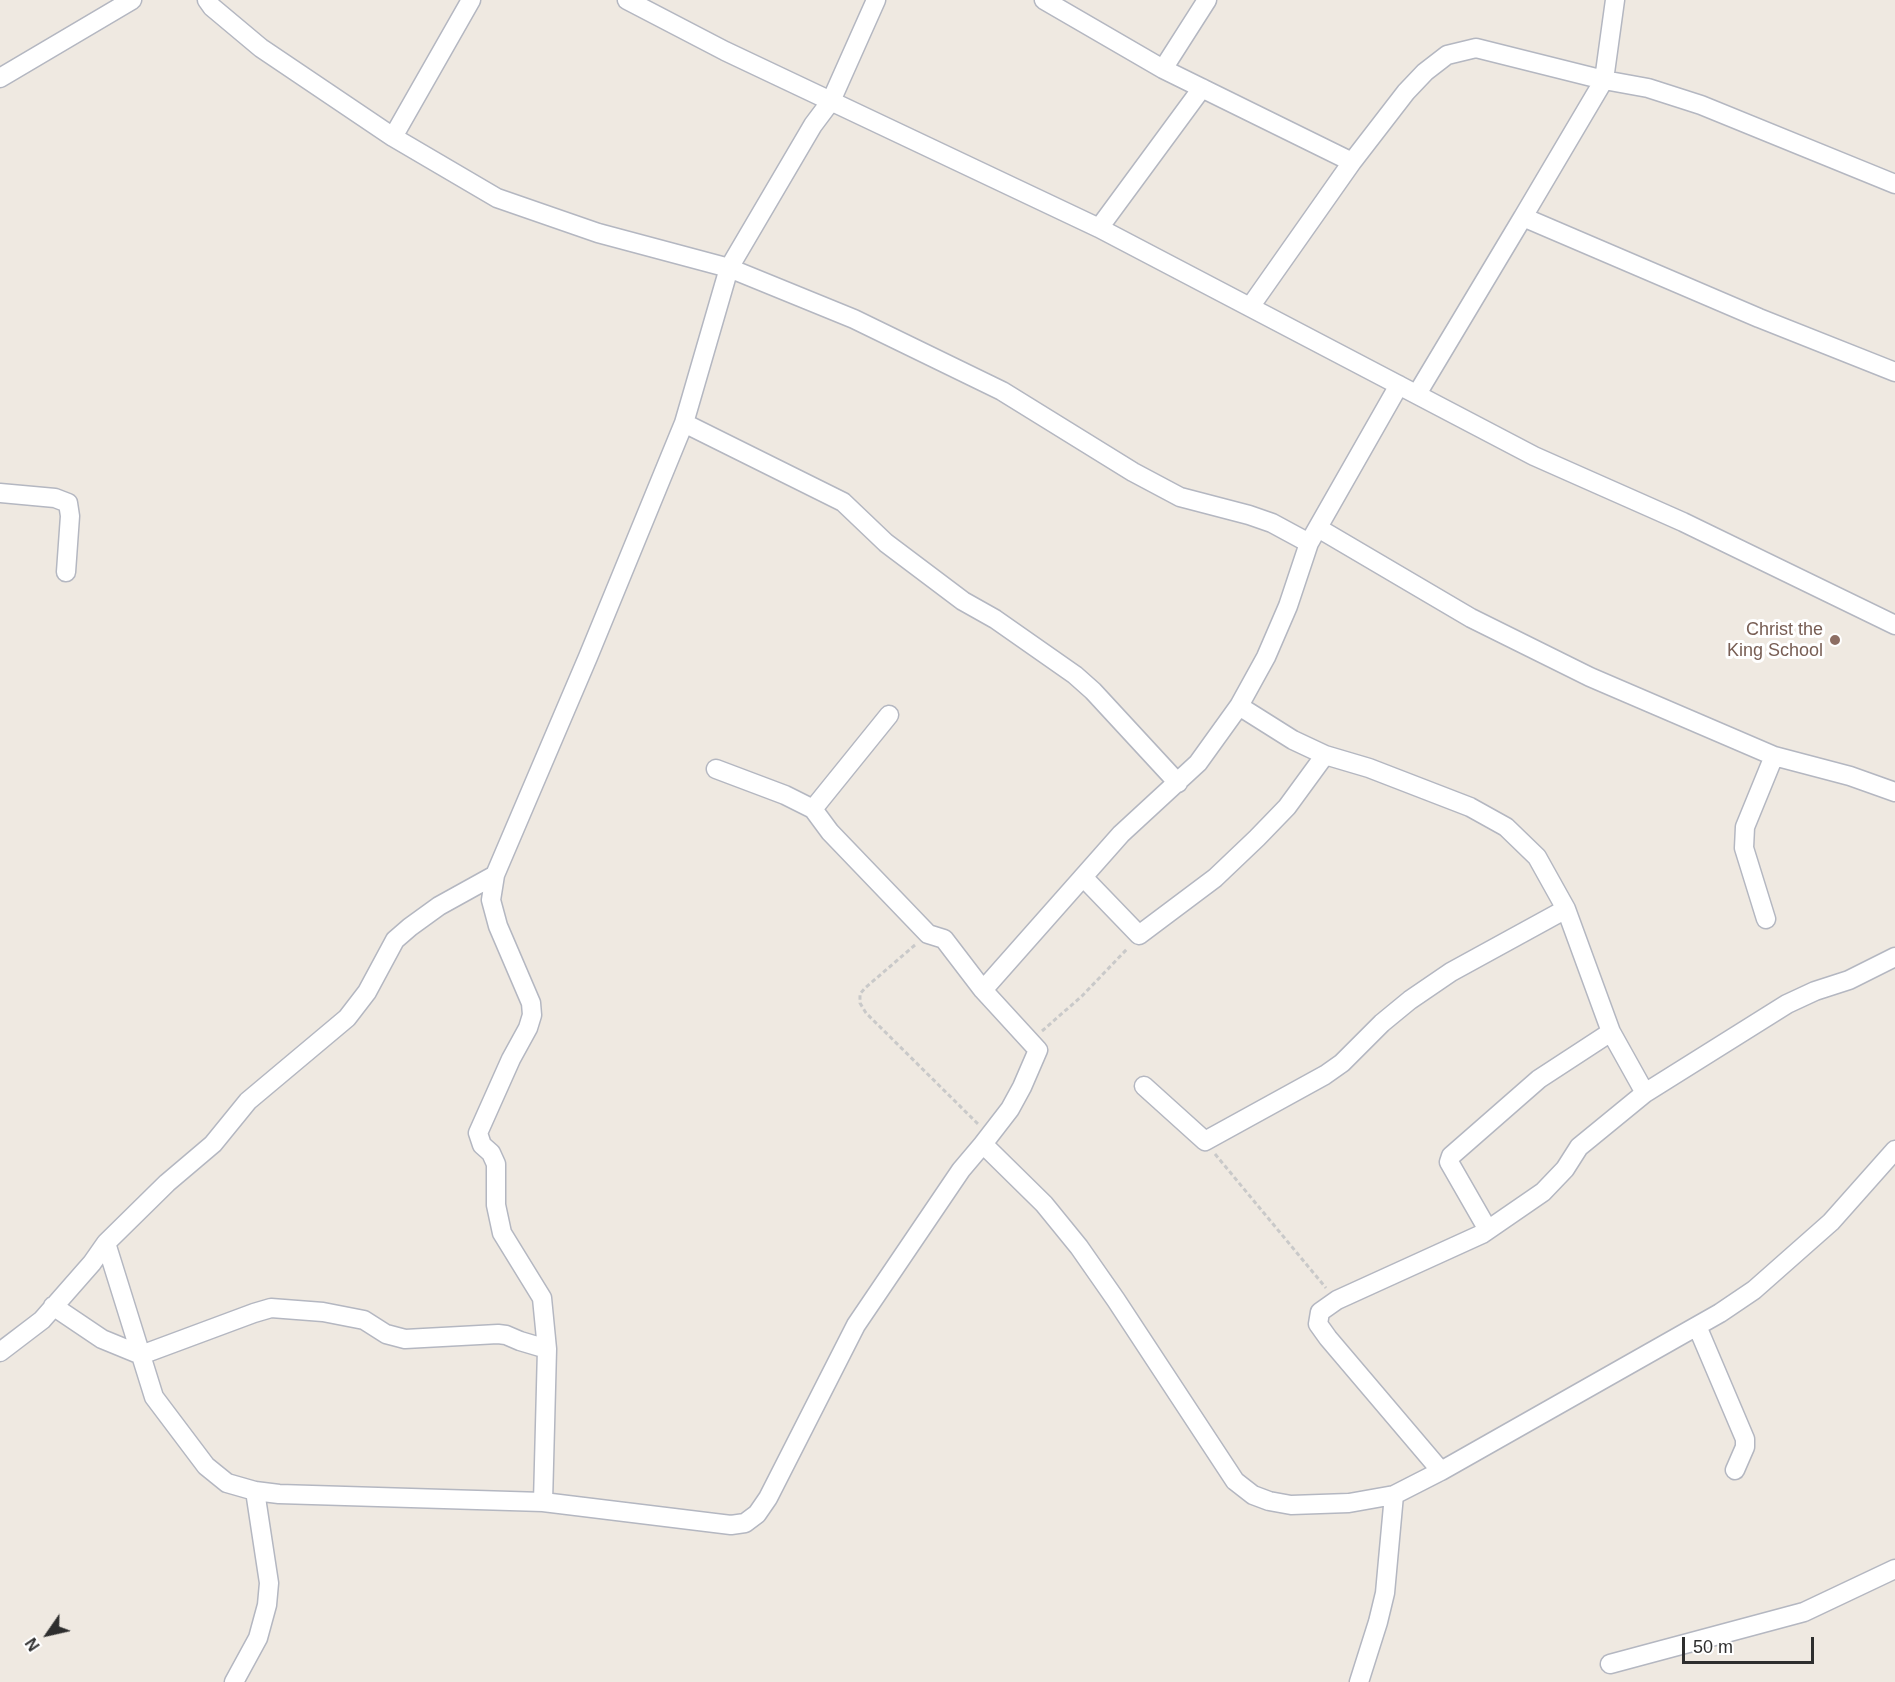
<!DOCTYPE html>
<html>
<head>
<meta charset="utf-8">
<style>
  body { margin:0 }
  #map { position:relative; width:1895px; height:1682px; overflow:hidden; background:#efe9e1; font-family:Arial,sans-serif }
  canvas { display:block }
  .north { position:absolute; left:18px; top:1604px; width:60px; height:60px; -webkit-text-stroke:4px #fff; paint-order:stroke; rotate:236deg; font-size:16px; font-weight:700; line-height:24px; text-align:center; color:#2e2e2e }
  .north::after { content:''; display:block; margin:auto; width:21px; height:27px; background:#2e2e2e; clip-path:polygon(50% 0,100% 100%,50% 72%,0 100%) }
  .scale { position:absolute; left:1682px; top:1637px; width:132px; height:27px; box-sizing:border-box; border:3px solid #2e2e2e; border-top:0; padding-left:8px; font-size:18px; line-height:21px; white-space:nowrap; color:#2e2e2e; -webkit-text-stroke:4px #fff; paint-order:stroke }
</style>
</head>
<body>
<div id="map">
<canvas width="1895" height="1682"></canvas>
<div class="north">N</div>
<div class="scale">50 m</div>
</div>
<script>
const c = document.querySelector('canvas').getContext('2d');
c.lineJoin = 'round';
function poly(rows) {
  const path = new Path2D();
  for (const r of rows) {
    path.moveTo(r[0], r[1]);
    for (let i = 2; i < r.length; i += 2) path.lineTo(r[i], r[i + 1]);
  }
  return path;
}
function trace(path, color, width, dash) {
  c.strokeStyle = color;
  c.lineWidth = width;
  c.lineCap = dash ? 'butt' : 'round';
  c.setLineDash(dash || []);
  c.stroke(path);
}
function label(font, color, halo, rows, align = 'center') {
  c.font = font + ' Arial,sans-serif';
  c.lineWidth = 6;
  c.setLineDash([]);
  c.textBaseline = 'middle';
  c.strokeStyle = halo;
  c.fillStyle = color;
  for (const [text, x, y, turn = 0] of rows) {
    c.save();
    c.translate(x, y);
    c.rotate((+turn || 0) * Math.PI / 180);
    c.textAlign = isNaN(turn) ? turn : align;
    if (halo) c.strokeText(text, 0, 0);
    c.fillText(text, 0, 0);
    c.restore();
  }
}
const minor = poly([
  [207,0,212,7,261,48,393,137,497,198,598,233,729,268,854,319,1002,391,1133,472,1180,497,1249,515,1272,523,1309,543],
  [627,0,725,51,1099,228,1534,456,1683,522,1895,625],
  [876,0,831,101,813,125,729,268,684,423,588,657,495,875,439,906,410,927,395,940,367,992,347,1018,248,1101,213,1144,167,1183,106,1243,154,1397,206,1466,227,1483,255,1491,279,1494,543,1502,731,1525,745,1523,757,1514,768,1498,856,1325,961,1170,983,1144,1044,1204,1079,1247,1116,1300,1235,1481,1253,1495,1269,1501,1291,1505,1349,1503,1394,1495,1441,1471,1720,1313,1754,1290,1831,1222,1895,1150],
  [1044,0,1163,69,1352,162],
  [1163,69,1207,0],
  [0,78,132,0],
  [393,137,471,0],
  [1523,217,1604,80,1615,0],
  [1099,228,1202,88],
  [1250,307,1352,162,1406,92,1425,72,1447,55,1476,48,1604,80,1648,88,1701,105,1895,184],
  [1417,394,1523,217,1759,318,1895,372],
  [684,423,843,502,886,543,963,601,995,619,1075,675,1093,691,1178,783],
  [0,493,55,498,68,503,70,516,66,572],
  [1318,528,1471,618,1590,677,1774,756,1850,776,1895,792],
  [1239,706,1293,740,1325,755,1369,768,1470,807,1506,827,1537,857,1566,909,1611,1032,1645,1093],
  [716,769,785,795,813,809,830,832,928,934,944,939,983,990,1038,1050,1022,1087,1010,1109,983,1144],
  [813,809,889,715],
  [495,875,491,900,498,926,531,1003,532,1015,528,1028,511,1059,478,1133,482,1145,491,1153,496,1164,496,1205,502,1233,542,1298,547,1349,543,1502],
  [1084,878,1139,935,1215,878,1257,838,1287,807,1325,755],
  [1766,919,1744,848,1745,827,1774,756],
  [983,990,1121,834,1198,763,1239,706,1266,657,1288,606,1309,543,1399,385],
  [1144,1086,1205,1141,1325,1075,1342,1063,1382,1023,1410,1000,1451,972,1566,909],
  [1488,1230,1449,1162,1451,1156,1539,1079,1611,1032],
  [53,1306,102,1339,141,1355,254,1313,271,1308,323,1312,364,1320,386,1334,405,1339,498,1334,506,1335,520,1341,547,1349],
  [1697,1326,1745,1439,1745,1447,1735,1470],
  [0,1352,42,1320,92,1263,106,1243],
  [1441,1471,1328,1338,1318,1324,1320,1312,1337,1300,1482,1234,1543,1192,1565,1169,1579,1147,1645,1093,1787,1004,1815,991,1849,980,1895,957],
  [1610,1664,1804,1612,1895,1569],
  [234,1682,258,1638,267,1605,269,1583,255,1491],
  [1359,1682,1378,1622,1385,1593,1394,1495]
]);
trace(minor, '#b4b7c1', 21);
trace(poly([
  [915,945,865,988,860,994,860,1003,866,1013,978,1124],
  [1042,1031,1082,996,1128,948],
  [1215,1154,1326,1288]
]), '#c9c9c9', 3, [4.5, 3]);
trace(minor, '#fff', 18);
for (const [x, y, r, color] of [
  [1835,640,6,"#8d6e63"]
]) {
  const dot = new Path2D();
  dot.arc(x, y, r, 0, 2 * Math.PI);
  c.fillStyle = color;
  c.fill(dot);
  trace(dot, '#fff', 2);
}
label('18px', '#785e54', '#fff', [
  ["Christ the",1823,630],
  ["King School",1823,651]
], 'right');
</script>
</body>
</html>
